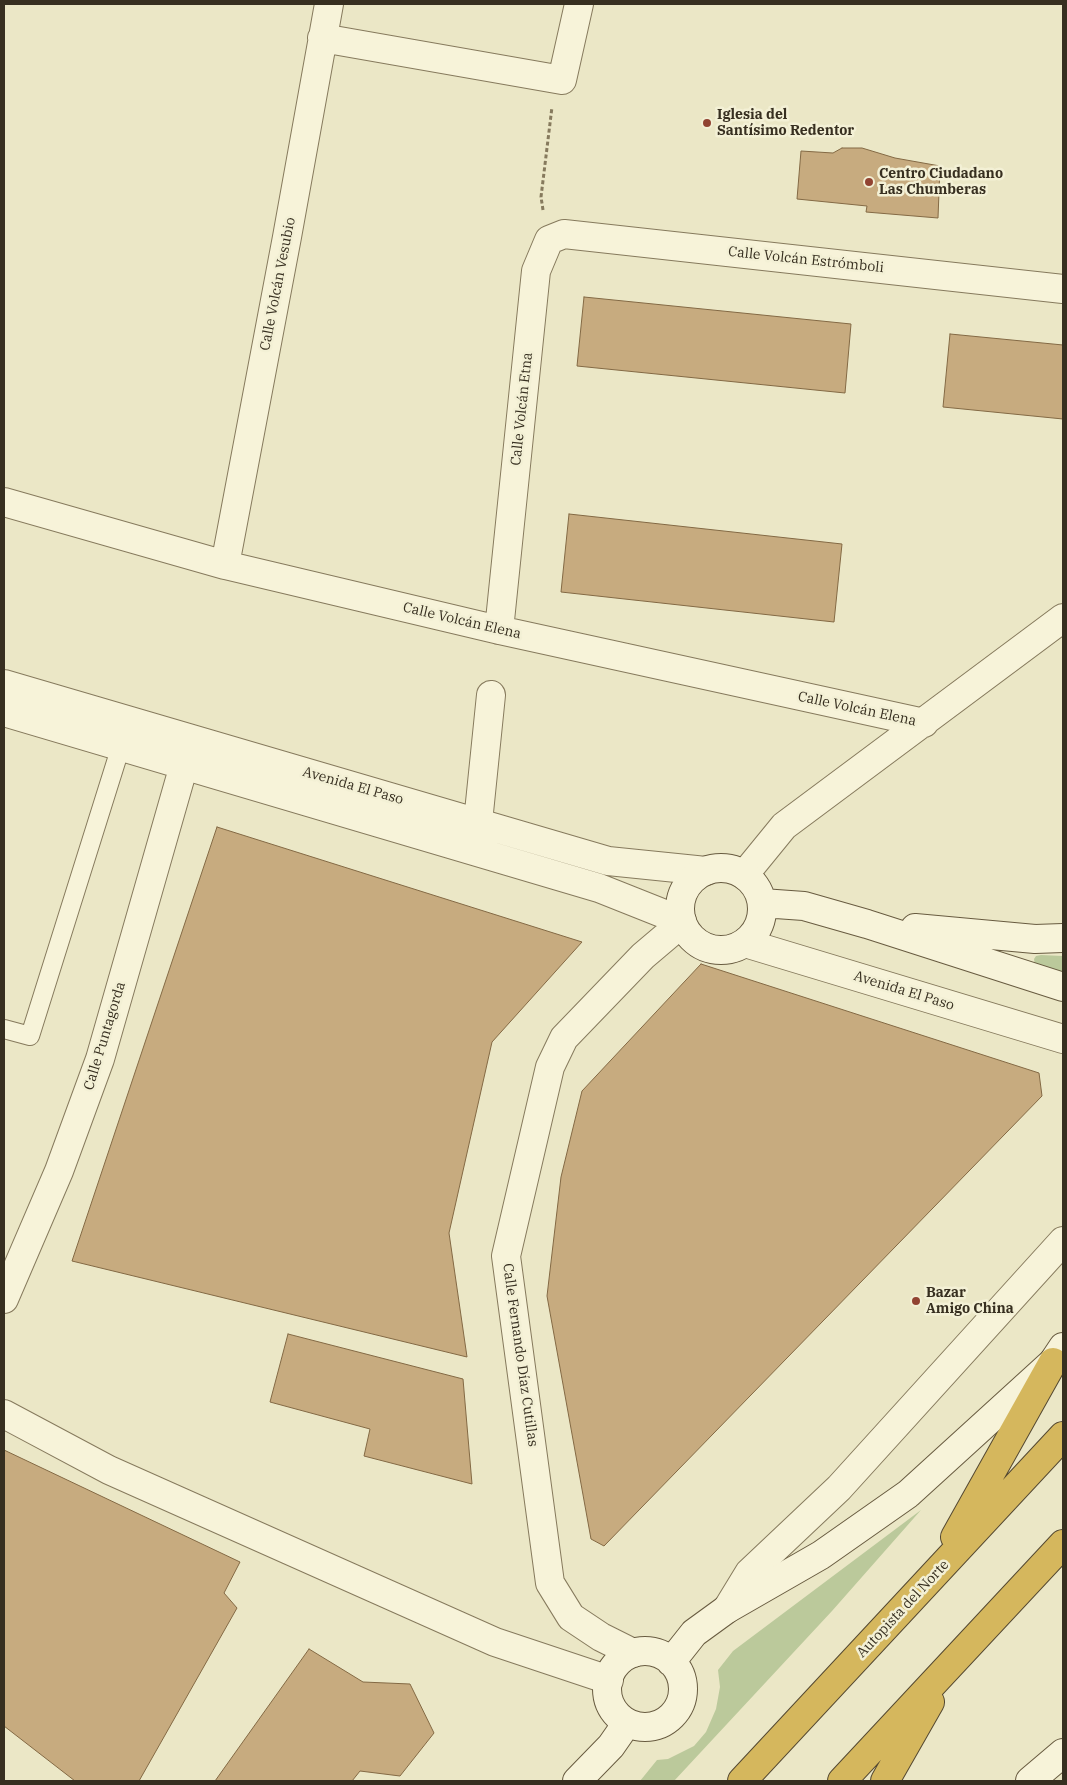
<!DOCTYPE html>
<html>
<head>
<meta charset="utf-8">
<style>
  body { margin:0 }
  #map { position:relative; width:1067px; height:1785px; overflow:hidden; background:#ebe7c6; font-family:"IBM Plex Serif",serif }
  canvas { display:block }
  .frame { position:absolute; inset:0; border:5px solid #372f20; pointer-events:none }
</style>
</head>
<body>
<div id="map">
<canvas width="1067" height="1785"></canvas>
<div class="frame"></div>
</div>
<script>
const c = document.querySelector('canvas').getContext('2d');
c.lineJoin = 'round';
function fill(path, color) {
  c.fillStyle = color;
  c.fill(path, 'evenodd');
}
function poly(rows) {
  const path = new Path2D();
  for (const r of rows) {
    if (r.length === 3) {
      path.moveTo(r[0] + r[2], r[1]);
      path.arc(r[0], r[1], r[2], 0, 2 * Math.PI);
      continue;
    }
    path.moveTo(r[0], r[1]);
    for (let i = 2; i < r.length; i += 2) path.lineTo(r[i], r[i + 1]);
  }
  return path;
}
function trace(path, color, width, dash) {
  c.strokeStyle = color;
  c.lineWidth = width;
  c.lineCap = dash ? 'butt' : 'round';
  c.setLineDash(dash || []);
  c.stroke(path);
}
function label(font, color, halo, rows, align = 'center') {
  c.font = font + ' "IBM Plex Serif",serif';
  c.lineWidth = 5;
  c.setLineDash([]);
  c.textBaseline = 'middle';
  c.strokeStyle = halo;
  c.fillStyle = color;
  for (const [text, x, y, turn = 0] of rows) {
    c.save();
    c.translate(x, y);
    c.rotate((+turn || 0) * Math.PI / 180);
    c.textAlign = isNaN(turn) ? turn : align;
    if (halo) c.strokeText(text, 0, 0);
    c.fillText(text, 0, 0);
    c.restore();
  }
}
fill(poly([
  [1041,955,1063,956,1063,975,1035,966,1034,959,1036,956],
  [921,1510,832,1611,674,1781,640,1781,657,1760,668,1759,694,1746,706,1732,716,1709,720,1687,718,1670,733,1651]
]), '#bbc99b');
const building = poly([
  [842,148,862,148,895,158,940,166,938,218,866,212,867,206,797,199,801,151,833,153,842,148],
  [584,297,851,324,845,393,577,366,584,297],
  [950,334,1063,345,1063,419,943,407,950,334],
  [569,514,842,544,834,622,561,592,569,514],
  [217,827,582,942,492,1042,449,1233,467,1357,72,1261,217,827],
  [701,964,1039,1073,1042,1096,604,1546,591,1539,547,1296,561,1177,582,1091,701,964],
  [288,1334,463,1379,472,1484,364,1456,370,1429,270,1402,288,1334],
  [4,1450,240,1562,224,1593,237,1608,139,1781,75,1781,4,1726,4,1450],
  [309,1649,363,1682,410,1684,434,1733,400,1776,360,1771,352,1781,215,1781,309,1649]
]);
fill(building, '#c7ab7f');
trace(building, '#836944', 1);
const lane = poly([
  [4,1029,30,1036,121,746]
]);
const street = poly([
  [322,38,562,80,579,4],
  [4,502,225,565,499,630,924,723],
  [225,565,287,237,329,4],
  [499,630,536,271,549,240,564,234,1063,289],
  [4,684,608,861,706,871],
  [4,712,599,888,682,921],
  [478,822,491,695],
  [744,875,784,826,1063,618],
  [745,943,1063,1039],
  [4,1299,59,1171,100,1059,184,765],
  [4,1414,109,1470,495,1642,609,1680],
  [727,1609,749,1573,839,1488,1063,1241],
  [633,1653,601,1637,571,1617,550,1583,506,1256,550,1067,564,1038,643,956,682,923]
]);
const secondary = poly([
  [721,909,41],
  [762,903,804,906,867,924,1063,987],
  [915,928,1035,939,1063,938],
  [645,1689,38],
  [671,1662,694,1633,727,1609,821,1555,908,1494,1053,1362,1063,1347],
  [577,1781,611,1746,627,1723],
  [1030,1781,1063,1753]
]);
const highway = poly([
  [955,1537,1053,1362],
  [742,1781,1063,1436],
  [842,1781,1063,1544],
  [885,1781,930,1702]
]);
trace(lane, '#867a5d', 20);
trace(street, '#867a5d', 30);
trace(secondary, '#685b40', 30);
trace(highway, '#544831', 30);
trace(poly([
  [543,210,541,197,552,107]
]), '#867a5d', 3, [4, 2.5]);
trace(lane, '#f7f3d9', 18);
trace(street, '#f7f3d9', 28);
trace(secondary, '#f7f3d9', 28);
trace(highway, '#d5b75d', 28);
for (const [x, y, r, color] of [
  [707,123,5,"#914331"],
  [869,182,5,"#914331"],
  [916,1301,5,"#914331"]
]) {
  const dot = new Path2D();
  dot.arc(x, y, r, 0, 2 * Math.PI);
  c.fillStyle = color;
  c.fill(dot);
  trace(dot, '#f3f0d5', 2);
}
label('bold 14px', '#372f20', '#f3f0d5', [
  ["Iglesia del",717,115],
  ["Santísimo Redentor",717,131],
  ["Centro Ciudadano",879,174],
  ["Las Chumberas",879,190],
  ["Bazar",926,1293],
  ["Amigo China",926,1309]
], 'left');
label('14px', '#372f20', '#f3f0d5', [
  ["Calle Volcán Estrómboli",806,260,6],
  ["Calle Volcán Vesubio",278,284,-79],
  ["Calle Volcán Etna",522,409,-84],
  ["Calle Volcán Elena",462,621,13],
  ["Calle Volcán Elena",857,709,12],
  ["Avenida El Paso",353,786,16],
  ["Avenida El Paso",904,991,17],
  ["Calle Puntagorda",105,1036,-73],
  ["Calle Fernando Díaz Cutillas",520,1355,82],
  ["Autopista del Norte",903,1609,-47]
]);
</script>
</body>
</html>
